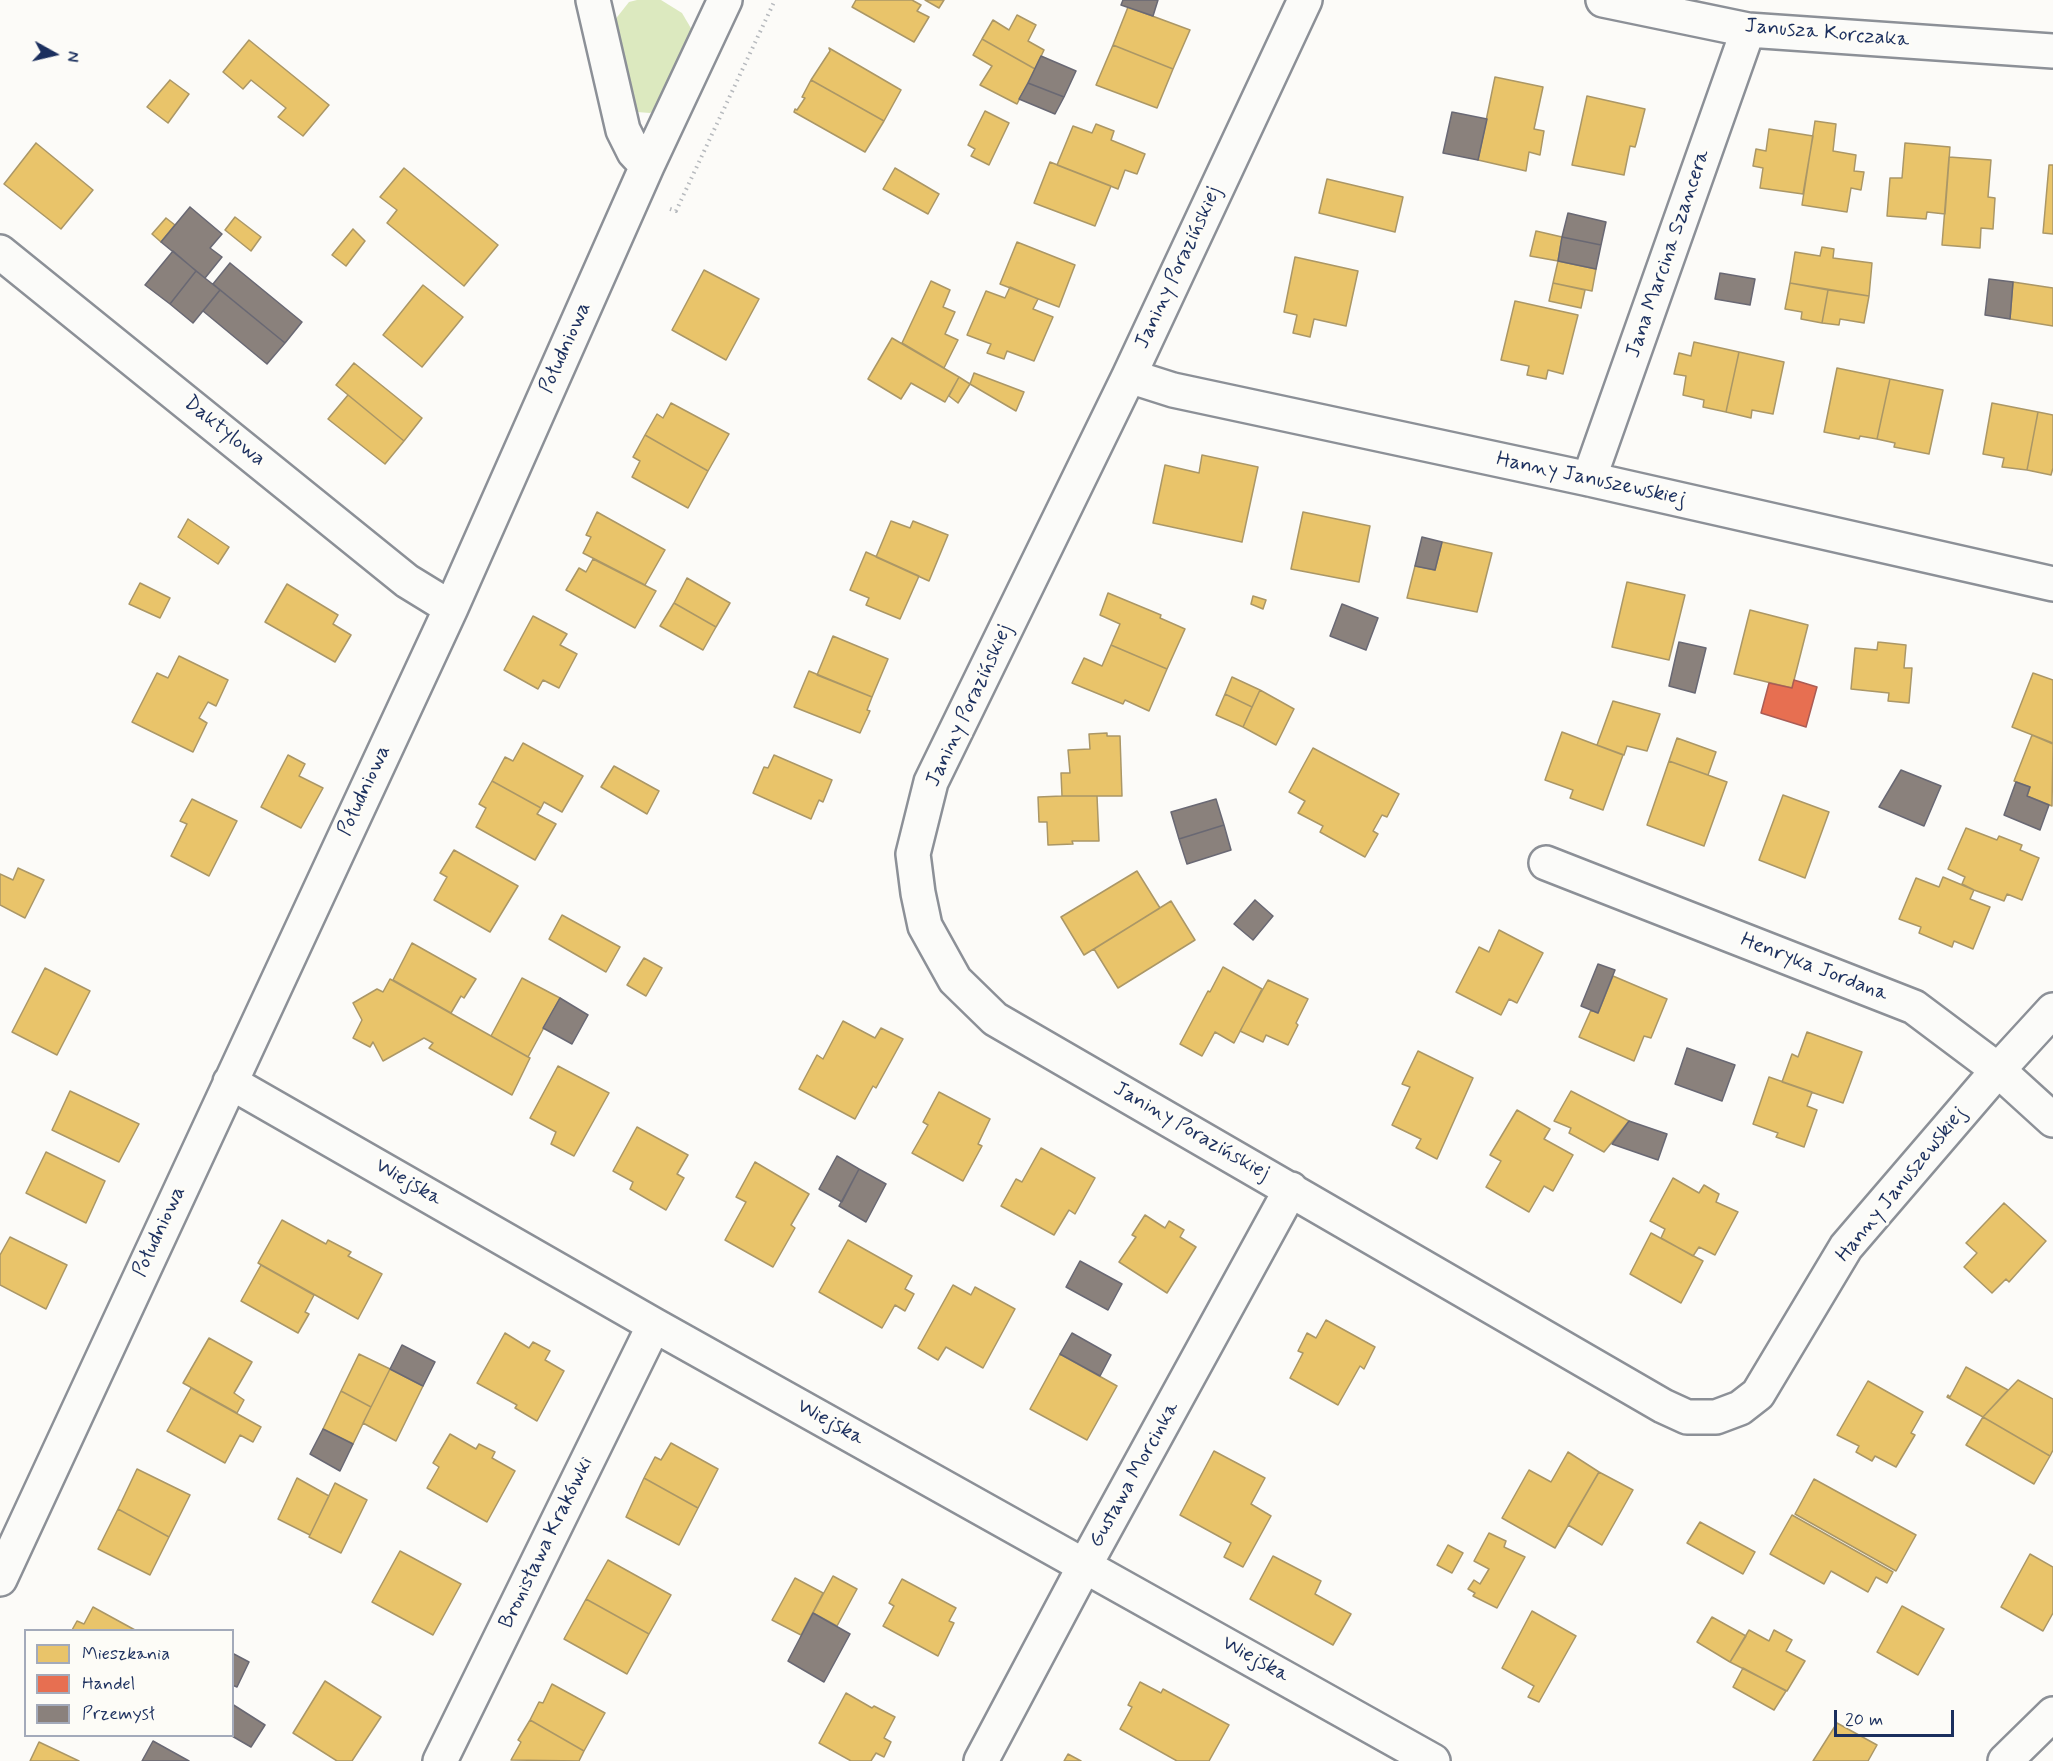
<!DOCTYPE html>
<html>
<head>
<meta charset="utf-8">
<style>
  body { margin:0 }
  #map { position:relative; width:2053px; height:1761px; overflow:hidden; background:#fcfbf8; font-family:Mynerve,sans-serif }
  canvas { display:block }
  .legend { position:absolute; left:24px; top:1629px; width:210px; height:108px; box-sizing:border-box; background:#fdfcf7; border:2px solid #a3aaba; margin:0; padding:8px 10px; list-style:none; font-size:18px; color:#1b2f5e }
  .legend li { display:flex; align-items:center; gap:12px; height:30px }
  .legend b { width:30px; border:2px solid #a3aaba }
  .north { position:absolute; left:24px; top:24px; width:60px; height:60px; -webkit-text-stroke:4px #fdfcf7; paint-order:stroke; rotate:98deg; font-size:16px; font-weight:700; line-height:24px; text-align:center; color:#1b2f5e }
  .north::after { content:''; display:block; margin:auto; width:21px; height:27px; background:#1b2f5e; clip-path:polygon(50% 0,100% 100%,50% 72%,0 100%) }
  .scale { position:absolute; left:1834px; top:1710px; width:120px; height:27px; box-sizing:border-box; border:3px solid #1b2f5e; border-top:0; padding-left:8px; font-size:18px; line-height:21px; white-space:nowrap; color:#1b2f5e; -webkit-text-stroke:4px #fdfcf7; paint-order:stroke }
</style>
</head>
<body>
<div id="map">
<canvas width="2053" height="1761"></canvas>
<ul class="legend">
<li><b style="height:16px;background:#e9c46a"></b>Mieszkania</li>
<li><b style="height:16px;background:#e76f51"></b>Handel</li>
<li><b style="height:16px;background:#8a817c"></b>Przemysł</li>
</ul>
<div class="north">N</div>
<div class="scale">20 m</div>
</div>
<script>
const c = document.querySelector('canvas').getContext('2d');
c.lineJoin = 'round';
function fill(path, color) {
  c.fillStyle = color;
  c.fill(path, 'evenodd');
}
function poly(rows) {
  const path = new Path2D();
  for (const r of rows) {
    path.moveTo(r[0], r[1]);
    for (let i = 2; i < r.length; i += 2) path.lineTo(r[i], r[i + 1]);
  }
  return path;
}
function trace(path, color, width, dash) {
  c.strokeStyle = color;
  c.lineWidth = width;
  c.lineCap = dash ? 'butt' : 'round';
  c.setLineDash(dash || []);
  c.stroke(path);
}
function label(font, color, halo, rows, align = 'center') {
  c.font = font + ' Mynerve,sans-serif';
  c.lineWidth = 6;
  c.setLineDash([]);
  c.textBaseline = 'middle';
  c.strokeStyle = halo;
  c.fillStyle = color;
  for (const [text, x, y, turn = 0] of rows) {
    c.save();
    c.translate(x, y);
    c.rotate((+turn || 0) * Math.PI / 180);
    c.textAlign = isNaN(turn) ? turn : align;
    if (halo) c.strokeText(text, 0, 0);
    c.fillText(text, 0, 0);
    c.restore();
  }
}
fill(poly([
  [637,0,661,0,682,13,692,30,658,108,650,113,637,112,633,110,614,21,629,2]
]), '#dce9bf');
const homes = poly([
  [856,0,912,0,921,5,917,11,929,17,914,42,852,7,856,0],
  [925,0,944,0,939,8,925,0],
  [1128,7,1190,30,1173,69,1113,45,1128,7],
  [1017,15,1036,25,1028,41,1044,50,1035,69,982,39,993,20,1009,30,1017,15],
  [982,39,1035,69,1017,104,980,85,992,66,973,55,982,39],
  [249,40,329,105,303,136,278,117,286,108,251,80,243,89,223,72,249,40],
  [1113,45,1173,69,1157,108,1096,85,1113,45],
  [829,48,901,90,884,121,811,80,830,51,829,48],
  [1495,77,1543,87,1534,129,1544,131,1540,155,1529,152,1526,171,1478,160,1495,77],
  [170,80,189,94,168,123,147,107,170,80],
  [811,80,884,121,865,152,794,112,795,109,797,110,805,98,802,97,811,80],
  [1587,96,1645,109,1636,144,1635,147,1630,146,1624,175,1572,165,1587,96],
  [985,111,1009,123,989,165,971,156,975,149,968,145,985,111],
  [1815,121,1836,124,1833,151,1856,155,1854,171,1864,172,1861,190,1851,188,1847,212,1802,205,1815,121],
  [1096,124,1114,131,1111,140,1145,154,1137,174,1125,170,1118,189,1057,165,1073,126,1092,133,1096,124],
  [1769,129,1813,136,1803,194,1760,188,1763,168,1753,166,1756,149,1766,151,1769,129],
  [36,143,93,190,61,229,4,184,36,143],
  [1905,143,1950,147,1945,214,1927,212,1926,219,1887,216,1890,178,1902,178,1905,143],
  [1949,157,1991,160,1988,197,1995,198,1993,229,1981,228,1980,248,1942,245,1949,157],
  [1050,162,1111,186,1095,226,1034,203,1050,162],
  [2049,165,2053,165,2053,234,2043,233,2049,165],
  [404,168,498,245,464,286,387,223,397,210,380,197,404,168],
  [895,168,939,194,928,214,883,189,895,168],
  [1327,179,1403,197,1395,232,1319,213,1327,179],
  [235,217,261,237,251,251,225,230,235,217],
  [166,218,175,225,161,242,152,234,166,218],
  [353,229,365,241,346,266,332,255,353,229],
  [1536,231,1562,237,1558,261,1530,256,1536,231],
  [1017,242,1075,265,1059,307,1000,284,1017,242],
  [1822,247,1834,249,1833,258,1872,263,1869,296,1790,283,1795,252,1820,256,1822,247],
  [1295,257,1358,271,1346,326,1314,319,1310,337,1293,333,1297,315,1284,312,1295,257],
  [1558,261,1596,269,1592,291,1553,283,1558,261],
  [704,270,759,299,726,360,672,330,704,270],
  [931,281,950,290,943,307,955,312,945,334,958,340,944,368,902,343,931,281],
  [2013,282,2053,288,2053,326,2010,319,2013,282],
  [1553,283,1585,290,1581,308,1549,301,1553,283],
  [1790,283,1828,290,1822,323,1801,319,1802,312,1785,309,1790,283],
  [423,285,463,317,422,367,383,335,423,285],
  [1010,287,1038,299,1033,309,1053,317,1034,361,1007,351,1004,359,987,353,991,344,967,335,986,291,1005,298,1010,287],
  [1828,290,1869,296,1864,323,1840,319,1839,325,1822,323,1828,290],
  [1515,301,1578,315,1563,374,1548,370,1546,379,1527,375,1529,366,1501,360,1515,301],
  [892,338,959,377,945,402,911,383,901,399,868,379,892,338],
  [1694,342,1739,352,1726,412,1703,407,1704,400,1683,395,1686,376,1674,374,1679,353,1691,356,1694,342],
  [1739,352,1784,362,1773,414,1752,410,1751,418,1726,412,1739,352],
  [354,363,422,418,404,441,336,385,354,363],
  [1837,368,1890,379,1877,439,1860,436,1859,439,1824,432,1837,368],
  [974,373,1024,392,1016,411,970,384,974,373],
  [959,377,970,384,958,403,949,396,959,377],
  [1890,379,1943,390,1929,454,1894,447,1895,443,1877,439,1890,379],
  [348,395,404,441,385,464,328,419,348,395],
  [671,403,729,434,708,471,645,435,657,414,663,418,671,403],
  [1992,403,2038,412,2027,470,2002,467,2004,458,1983,454,1992,403],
  [2038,412,2053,415,2053,468,2051,475,2027,470,2038,412],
  [645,435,708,471,688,508,632,477,640,461,633,457,645,435],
  [1202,455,1258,467,1242,542,1153,523,1165,465,1199,473,1202,455],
  [597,512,665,550,645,585,583,553,591,537,586,535,597,512],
  [1303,512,1370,526,1359,582,1291,569,1303,512],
  [188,519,229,547,218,564,178,537,188,519],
  [891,521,910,528,913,521,948,535,929,581,876,557,891,521],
  [1442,542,1492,553,1477,612,1407,598,1415,566,1435,570,1442,542],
  [866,552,919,576,900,619,866,605,869,598,850,590,866,552],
  [593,559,656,591,635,628,566,590,579,568,586,572,593,559],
  [687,578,730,603,716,627,674,603,687,578],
  [1627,582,1685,595,1669,660,1612,647,1627,582],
  [140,583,170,598,160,618,129,604,140,583],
  [287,584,338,615,333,624,351,635,335,662,265,622,287,584],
  [1108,593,1161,615,1160,618,1185,629,1167,669,1111,645,1120,624,1100,615,1108,593],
  [1253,596,1266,600,1263,609,1251,604,1253,596],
  [674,603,716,627,703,650,660,626,674,603],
  [1750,610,1808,625,1792,688,1734,674,1750,610],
  [533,616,567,634,560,645,577,654,559,688,543,680,538,689,504,670,533,616],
  [833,636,888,659,872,697,817,675,833,636],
  [1878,642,1906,645,1904,668,1912,668,1909,703,1888,701,1889,693,1851,689,1855,648,1877,650,1878,642],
  [1111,645,1167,669,1149,711,1125,700,1123,704,1072,683,1084,658,1102,666,1111,645],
  [179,656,228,680,216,706,208,702,199,718,207,723,193,752,132,722,157,673,168,678,179,656],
  [809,671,872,697,867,710,870,711,860,733,794,707,809,671],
  [2033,673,2053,680,2053,743,2012,727,2033,673],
  [1232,677,1260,690,1252,707,1225,694,1232,677],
  [1260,690,1294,709,1276,745,1243,727,1260,690],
  [1225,694,1252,707,1243,727,1216,715,1225,694],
  [1613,701,1660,714,1647,751,1627,746,1624,755,1597,745,1613,701],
  [1562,732,1623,755,1603,810,1570,798,1573,790,1545,780,1562,732],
  [1107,733,1107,736,1120,736,1122,796,1062,796,1061,773,1070,773,1068,750,1090,749,1089,734,1107,733],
  [2032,735,2053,744,2052,806,2027,796,2030,787,2014,781,2032,735],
  [1677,738,1716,752,1708,775,1669,761,1677,738],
  [523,743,583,776,562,812,544,802,541,808,492,781,505,757,513,761,523,743],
  [1313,748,1399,794,1387,817,1382,815,1373,831,1378,834,1365,857,1320,832,1323,826,1298,813,1305,801,1289,792,1313,748],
  [288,755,305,764,299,776,323,788,301,828,261,807,288,755],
  [774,755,832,780,823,802,819,800,811,819,753,793,764,767,768,768,774,755],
  [1669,761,1727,782,1704,846,1647,825,1669,761],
  [614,766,659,791,647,814,601,787,614,766],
  [492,781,541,808,537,814,556,824,535,860,476,827,486,808,479,804,492,781],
  [1783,795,1829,812,1805,878,1759,860,1783,795],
  [1062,796,1097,796,1099,841,1072,841,1073,844,1048,845,1047,822,1039,822,1038,797,1062,796],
  [192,799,237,821,209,876,171,856,187,824,180,821,192,799],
  [1966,828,1997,840,1999,836,2022,845,2020,850,2039,858,2022,900,2007,894,2004,901,1974,890,1962,884,1965,877,1948,869,1966,828],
  [454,850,518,886,490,932,434,900,447,877,440,873,454,850],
  [18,868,44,880,25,918,0,905,0,874,13,880,18,868],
  [1137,871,1160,908,1084,955,1061,917,1137,871],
  [1943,877,1974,890,1970,899,1990,907,1973,949,1954,941,1952,947,1919,933,1921,927,1899,919,1916,878,1939,887,1943,877],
  [1171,901,1195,940,1118,988,1094,949,1171,901],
  [562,915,620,947,606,972,549,939,562,915],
  [1499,930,1543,953,1517,1003,1509,999,1501,1015,1456,992,1479,947,1489,952,1499,930],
  [412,943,476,979,464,998,461,996,451,1013,393,980,412,943],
  [644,958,662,968,646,996,627,985,644,958],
  [1223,967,1262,989,1234,1043,1215,1032,1202,1056,1180,1044,1208,991,1210,992,1223,967],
  [45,968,90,991,57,1055,12,1032,45,968],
  [1613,976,1667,999,1651,1038,1644,1036,1634,1061,1579,1037,1591,1010,1598,1013,1613,976],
  [522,978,560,998,528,1057,491,1036,522,978],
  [390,979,530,1058,512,1095,429,1048,433,1043,424,1038,383,1061,373,1042,370,1047,353,1038,362,1020,353,1003,377,989,383,992,390,979],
  [1268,980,1308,999,1296,1023,1298,1025,1288,1045,1266,1035,1263,1042,1240,1031,1268,980],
  [843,1021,875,1038,881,1028,903,1039,876,1088,873,1086,855,1119,799,1089,817,1055,823,1059,843,1021],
  [1807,1032,1862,1052,1843,1103,1782,1082,1792,1054,1798,1057,1807,1032],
  [1418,1051,1473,1078,1437,1159,1416,1148,1421,1139,1392,1125,1410,1087,1402,1084,1418,1051],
  [558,1066,609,1093,574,1156,551,1144,556,1132,530,1118,558,1066],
  [1769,1077,1812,1092,1807,1106,1817,1110,1804,1147,1776,1137,1778,1133,1753,1124,1769,1077],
  [70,1091,139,1124,119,1162,52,1130,70,1091],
  [1571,1091,1629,1121,1604,1152,1569,1133,1571,1128,1554,1121,1571,1091],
  [939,1092,990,1119,978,1144,982,1146,963,1181,912,1153,928,1125,923,1122,939,1092],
  [1517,1110,1550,1129,1544,1139,1573,1155,1553,1191,1544,1186,1529,1212,1486,1187,1501,1161,1490,1155,1517,1110],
  [637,1127,688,1155,677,1174,684,1178,666,1210,630,1189,633,1182,613,1171,637,1127],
  [1041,1148,1095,1178,1075,1214,1069,1210,1054,1235,1001,1206,1016,1179,1022,1182,1041,1148],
  [46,1152,105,1181,86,1223,26,1193,46,1152],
  [755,1162,809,1194,791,1225,795,1228,773,1267,725,1240,746,1202,736,1197,755,1162],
  [1673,1178,1699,1193,1704,1185,1719,1194,1716,1202,1738,1212,1715,1255,1699,1247,1693,1256,1661,1238,1665,1229,1650,1221,1673,1178],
  [2004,1203,2046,1241,2009,1282,2006,1279,1992,1293,1964,1267,1977,1253,1966,1243,2004,1203],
  [1145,1215,1165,1228,1169,1221,1184,1230,1180,1237,1196,1247,1167,1293,1119,1262,1136,1237,1132,1235,1145,1215],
  [282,1220,326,1244,328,1240,351,1252,348,1256,382,1274,358,1319,258,1263,282,1220],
  [1651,1233,1703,1261,1681,1303,1630,1274,1651,1233],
  [10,1237,67,1265,46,1309,0,1285,0,1255,10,1237],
  [848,1240,912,1276,905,1289,914,1294,905,1311,895,1305,882,1328,819,1292,848,1240],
  [261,1265,314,1295,305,1312,309,1314,298,1333,241,1301,261,1265],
  [953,1285,971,1295,975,1287,1015,1309,983,1368,946,1347,938,1360,918,1348,953,1285],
  [1326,1320,1375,1347,1364,1369,1360,1366,1338,1405,1290,1378,1303,1353,1298,1351,1307,1333,1316,1338,1326,1320],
  [505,1333,529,1348,533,1342,550,1351,545,1360,564,1371,537,1421,515,1408,517,1405,477,1383,505,1333],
  [209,1338,252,1362,234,1393,244,1400,237,1413,183,1383,209,1338],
  [359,1354,390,1369,371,1407,341,1391,359,1354],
  [1060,1354,1117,1386,1087,1440,1030,1409,1060,1354],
  [1966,1367,2008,1390,1983,1417,1947,1397,1948,1395,1950,1397,1966,1367],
  [390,1369,423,1386,396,1441,363,1423,390,1369],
  [2018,1380,2053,1399,2053,1450,2050,1456,1983,1417,2018,1380],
  [1868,1381,1923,1412,1911,1433,1915,1435,1896,1467,1875,1456,1872,1461,1856,1452,1859,1446,1837,1435,1868,1381],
  [191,1388,261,1427,253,1442,240,1435,225,1463,167,1431,191,1388],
  [341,1391,371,1407,353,1444,323,1429,341,1391],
  [1983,1417,2050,1456,2034,1484,1966,1445,1983,1417],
  [450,1434,476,1449,479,1444,495,1452,492,1458,515,1471,487,1522,427,1488,439,1467,433,1463,450,1434],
  [671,1443,718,1469,698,1508,644,1478,655,1457,661,1460,671,1443],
  [1214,1451,1265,1478,1251,1504,1271,1516,1243,1567,1224,1557,1231,1543,1180,1515,1214,1451],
  [1568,1452,1599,1472,1555,1548,1502,1518,1529,1470,1551,1482,1568,1452],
  [137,1469,190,1495,169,1537,118,1509,137,1469],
  [1599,1472,1633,1490,1602,1545,1568,1525,1599,1472],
  [297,1478,329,1496,310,1535,278,1519,297,1478],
  [644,1478,698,1508,679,1545,626,1517,644,1478],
  [1814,1479,1916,1535,1896,1571,1795,1514,1814,1479],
  [335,1483,367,1500,341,1553,309,1537,335,1483],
  [118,1509,169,1537,150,1575,98,1549,118,1509],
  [1792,1515,1893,1572,1887,1583,1876,1577,1868,1592,1831,1571,1824,1584,1770,1554,1792,1515],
  [1700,1522,1755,1552,1743,1574,1687,1543,1700,1522],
  [1489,1533,1506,1541,1504,1547,1525,1557,1497,1608,1473,1596,1475,1593,1468,1589,1474,1580,1480,1584,1489,1569,1474,1561,1489,1533],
  [1448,1545,1463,1553,1452,1573,1437,1565,1448,1545],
  [400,1551,461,1584,433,1635,372,1602,400,1551],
  [2030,1554,2053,1567,2053,1613,2043,1631,2001,1607,2030,1554],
  [1273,1556,1321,1581,1315,1594,1351,1614,1333,1645,1250,1599,1273,1556],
  [608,1560,671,1595,649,1634,586,1599,608,1560],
  [833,1576,857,1589,837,1626,813,1613,833,1576],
  [795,1578,823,1593,801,1635,772,1620,795,1578],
  [902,1579,956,1608,949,1621,954,1623,938,1656,883,1626,894,1606,889,1603,902,1579],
  [586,1599,649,1634,627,1674,564,1639,586,1599],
  [1902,1606,1944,1629,1918,1675,1877,1652,1902,1606],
  [93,1607,135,1630,72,1630,77,1621,84,1624,93,1607],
  [1532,1611,1576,1636,1539,1702,1528,1697,1534,1686,1502,1668,1532,1611],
  [1712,1617,1746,1636,1730,1662,1697,1642,1712,1617],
  [1749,1630,1769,1641,1774,1630,1792,1640,1786,1651,1805,1661,1787,1691,1730,1662,1749,1630],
  [1743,1668,1786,1691,1774,1710,1733,1687,1743,1668],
  [325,1681,381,1717,352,1761,337,1761,293,1733,325,1681],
  [1140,1682,1161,1693,1163,1689,1229,1725,1209,1761,1177,1761,1120,1729,1132,1707,1128,1705,1140,1682],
  [552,1684,605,1713,584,1751,530,1720,539,1702,543,1703,552,1684],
  [846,1693,872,1708,874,1706,895,1717,884,1738,891,1742,884,1757,876,1753,871,1761,851,1761,819,1743,846,1693],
  [530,1720,584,1751,579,1761,511,1760,521,1742,518,1740,530,1720],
  [1837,1723,1877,1745,1868,1761,1813,1761,1837,1723],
  [39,1742,79,1761,30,1761,39,1742],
  [1068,1754,1081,1761,1064,1761,1068,1754]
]);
fill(homes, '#e9c46a');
trace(homes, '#ab9766', 1.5);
const shops = poly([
  [1794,680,1817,687,1806,727,1761,713,1769,683,1792,688,1794,680]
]);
fill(shops, '#e76f51');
trace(shops, '#aa5c55', 1.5);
const industry = poly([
  [1123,0,1158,0,1153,16,1121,5,1123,0],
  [1041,56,1076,71,1064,97,1028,83,1041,56],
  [1028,83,1064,97,1055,114,1019,99,1028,83],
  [1452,112,1487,119,1478,160,1443,153,1452,112],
  [190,207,222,234,210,248,222,257,205,278,161,242,190,207],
  [1568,213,1606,222,1601,245,1562,237,1568,213],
  [1562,237,1601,245,1596,269,1558,261,1562,237],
  [173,251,196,271,170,304,145,285,173,251],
  [230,263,302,322,285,343,213,284,230,263],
  [196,271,220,290,193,323,170,304,196,271],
  [1720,273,1755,279,1750,305,1715,299,1720,273],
  [1989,279,2013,282,2010,319,1985,315,1989,279],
  [220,290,285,343,267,364,203,311,220,290],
  [1422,537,1442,542,1435,570,1415,566,1422,537],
  [1342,604,1378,618,1366,650,1330,636,1342,604],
  [1679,642,1706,648,1695,693,1669,686,1679,642],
  [1901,770,1941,786,1924,826,1879,807,1901,770],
  [2016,782,2030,787,2027,796,2049,805,2040,830,2004,815,2016,782],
  [1216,799,1224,825,1179,839,1171,812,1216,799],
  [1224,825,1231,850,1187,864,1179,839,1224,825],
  [1255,900,1273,916,1253,940,1234,924,1255,900],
  [1598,964,1615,970,1598,1013,1581,1006,1598,964],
  [560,998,588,1015,572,1044,543,1028,560,998],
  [1687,1048,1735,1065,1722,1101,1675,1084,1687,1048],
  [1629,1121,1667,1134,1658,1160,1612,1144,1629,1121],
  [837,1156,859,1169,842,1202,819,1189,837,1156],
  [859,1169,886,1184,866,1222,839,1206,859,1169],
  [1080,1261,1122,1284,1108,1310,1066,1287,1080,1261],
  [1072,1333,1111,1355,1100,1376,1060,1354,1072,1333],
  [402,1345,435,1362,423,1386,390,1369,402,1345],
  [323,1429,353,1444,340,1471,310,1454,323,1429],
  [813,1613,850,1634,824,1682,788,1661,813,1613],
  [232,1653,249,1662,237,1687,232,1685,232,1653],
  [232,1704,265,1725,251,1747,232,1736,232,1704],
  [153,1741,189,1761,142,1761,153,1741]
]);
fill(industry, '#8a817c');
trace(industry, '#696873', 1.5);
const minor = poly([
  [593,0,623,130,634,152,647,166],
  [1305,0,1129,376,931,782,913,854,918,893,925,926,955,980,995,1019,1663,1406,1687,1417,1716,1417,1740,1408,1758,1394,1846,1247,1998,1070,2053,1010],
  [1603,0,1748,30,2053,51],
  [0,252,407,581,451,608],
  [1129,376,1173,390,1589,479,2053,584],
  [1589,479,1748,30],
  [1546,863,1914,1007,1998,1070,2053,1120],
  [230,1082,654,1325,1433,1761],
  [0,1579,451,608,647,166,725,0],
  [440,1761,654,1325],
  [981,1761,1085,1565,1291,1189],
  [2005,1761,2053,1714]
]);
trace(minor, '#8c9097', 38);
trace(poly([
  [670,209,676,211,775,0]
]), '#b6b9bd', 4, [1.5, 4.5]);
trace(minor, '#fbfbf9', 33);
label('21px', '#1b2f5e', '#fdfcf7', [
  ["Janusza Korczaka",1827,34,5],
  ["Jana Marcina Szancera",1669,254,-71],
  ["Janiny Porazińskiej",1179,268,-65],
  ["Południowa",566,348,-66],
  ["Daktylowa",224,432,39],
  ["Hanny Januszewskiej",1591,480,12],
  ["Janiny Porazińskiej",970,706,-65],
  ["Południowa",365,791,-65],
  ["Henryka Jordana",1814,968,21],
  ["Janiny Porazińskiej",1191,1132,30],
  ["Wiejska",408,1183,30],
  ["Hanny Januszewskiej",1902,1185,-51],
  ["Południowa",160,1232,-65],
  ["Wiejska",830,1423,29],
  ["Gustawa Morcinka",1135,1475,-61],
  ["Bronisława Krakówki",547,1543,-64],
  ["Wiejska",1255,1660,29]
]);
</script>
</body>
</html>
